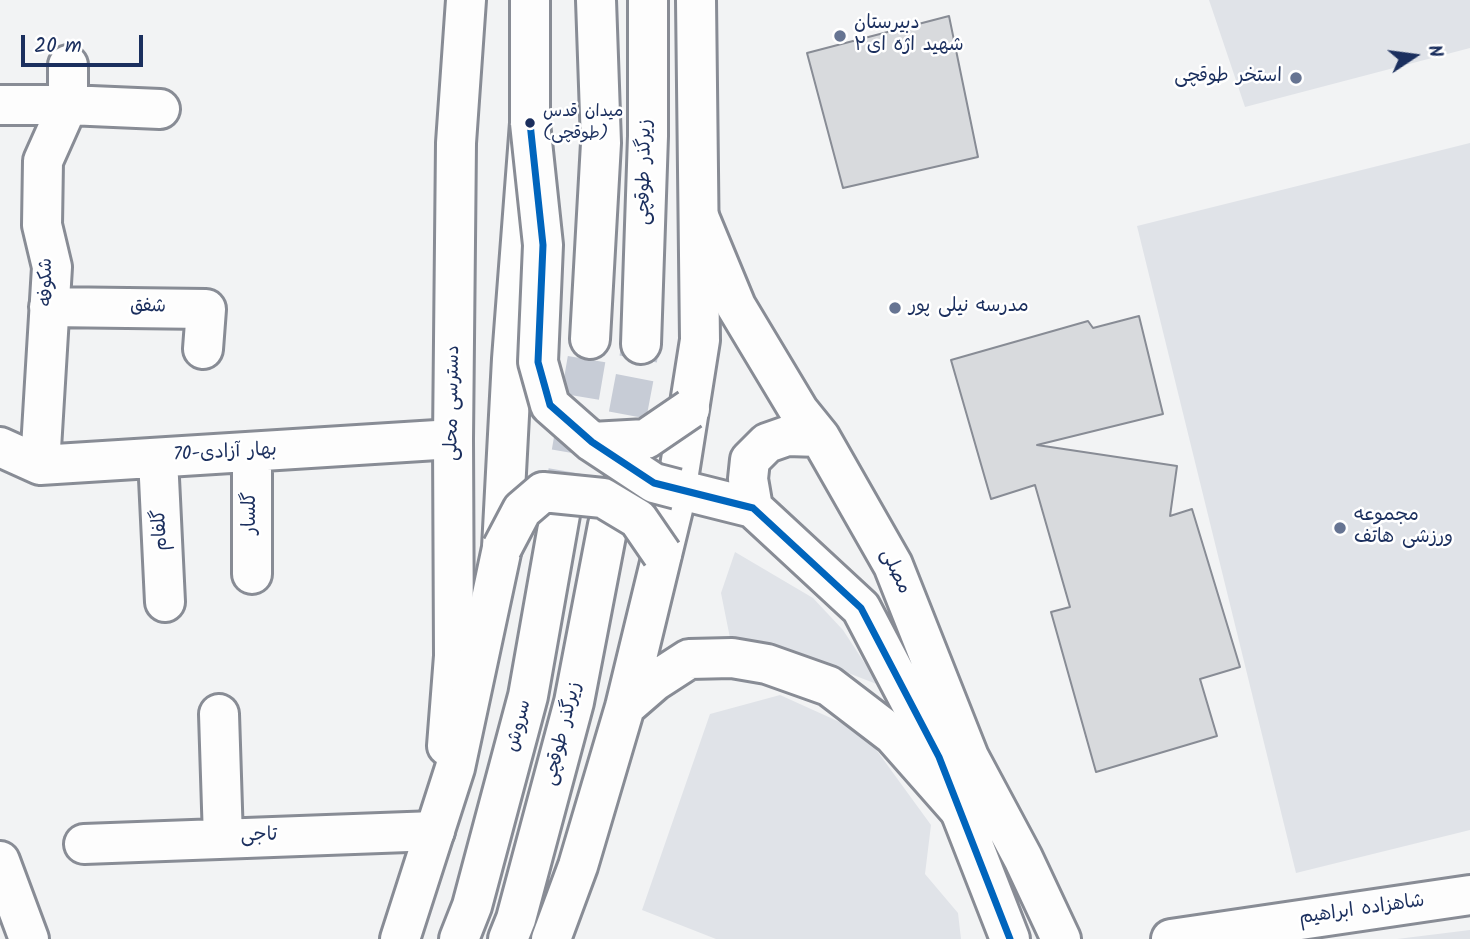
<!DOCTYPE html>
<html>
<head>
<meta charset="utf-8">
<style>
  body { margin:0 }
  #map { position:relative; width:1470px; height:939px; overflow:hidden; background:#f2f3f4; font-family:Kalam,sans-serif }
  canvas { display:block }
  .north { position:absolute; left:1379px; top:21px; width:70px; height:70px; -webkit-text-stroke:5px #fff; paint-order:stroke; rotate:77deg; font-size:19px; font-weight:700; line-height:28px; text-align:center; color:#1b2f5e }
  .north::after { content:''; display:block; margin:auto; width:24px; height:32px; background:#1b2f5e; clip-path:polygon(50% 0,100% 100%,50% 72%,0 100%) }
  .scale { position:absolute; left:21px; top:35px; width:122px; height:32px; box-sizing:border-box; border:4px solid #1b2f5e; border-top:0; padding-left:9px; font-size:21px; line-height:24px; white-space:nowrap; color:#1b2f5e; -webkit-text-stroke:5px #fff; paint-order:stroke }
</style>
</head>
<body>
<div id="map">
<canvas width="1470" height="939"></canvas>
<div class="north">N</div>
<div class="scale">20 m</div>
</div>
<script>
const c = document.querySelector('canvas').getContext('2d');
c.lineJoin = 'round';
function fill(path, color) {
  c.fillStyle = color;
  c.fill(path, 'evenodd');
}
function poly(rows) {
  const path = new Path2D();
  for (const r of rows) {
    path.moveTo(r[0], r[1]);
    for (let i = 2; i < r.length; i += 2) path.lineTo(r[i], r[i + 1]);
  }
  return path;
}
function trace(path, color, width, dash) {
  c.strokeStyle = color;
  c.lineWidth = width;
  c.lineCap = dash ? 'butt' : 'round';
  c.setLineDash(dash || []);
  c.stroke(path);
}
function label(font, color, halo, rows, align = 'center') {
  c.font = font + ' Kalam,"Playpen Sans Arabic",sans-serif';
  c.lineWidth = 5;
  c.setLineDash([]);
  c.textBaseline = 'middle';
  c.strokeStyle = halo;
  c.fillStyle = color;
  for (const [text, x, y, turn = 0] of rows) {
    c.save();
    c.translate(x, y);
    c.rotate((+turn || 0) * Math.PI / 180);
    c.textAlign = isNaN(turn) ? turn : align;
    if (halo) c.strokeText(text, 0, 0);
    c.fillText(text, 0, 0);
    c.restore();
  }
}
fill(poly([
  [1209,0,1470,0,1470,48,1245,107],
  [1470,143,1470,830,1296,873,1137,226],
  [735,552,813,598,843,630,879,685,802,655,730,638,721,593],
  [780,695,864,733,931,825,925,874,958,913,961,939,716,939,642,910,710,714],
  [1470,930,1470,939,1397,939]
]), '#e0e3e8');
const building = poly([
  [949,16,978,157,843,188,807,53,949,16],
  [1139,316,1163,414,1037,445,1177,466,1170,516,1192,509,1240,667,1200,679,1217,736,1096,772,1051,612,1070,607,1035,485,991,499,951,360,1088,321,1093,328,1139,316]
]);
fill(building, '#d8dadd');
trace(building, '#888c95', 2);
trace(poly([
  [617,471,641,344],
  [561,509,590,339]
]), '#c7ccd6', 38, [38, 19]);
const minor = poly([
  [0,105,68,105,160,109],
  [49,307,206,309,203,349],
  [0,447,40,465,453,439],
  [158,458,165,602],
  [40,465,52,267,42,225,43,161,68,105,68,65],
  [252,574,252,452],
  [219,714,223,839],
  [84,844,435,831],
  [0,861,29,939]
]);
const tertiary = poly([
  [447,746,454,656,453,439,456,143,466,0],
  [1171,939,1470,895]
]);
const secondary = poly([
  [700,219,736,306,799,411,820,437,893,565,969,757,1023,858,1061,939],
  [677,489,753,508,861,608,939,757,1010,939],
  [753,508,748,479,750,460,767,443,787,436,820,437]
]);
const primary = poly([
  [590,339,601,143,596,0],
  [641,344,648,136,648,0],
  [625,707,655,681,689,659,732,658,767,664,829,686,893,735,960,811],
  [400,939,455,768,502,548,512,359,530,123,530,0],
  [459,939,472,906,528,696,561,509],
  [508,939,516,919,574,702,608,525],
  [551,939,578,866,625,707,674,505,700,340,696,0]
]);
trace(minor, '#888c95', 44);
trace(tertiary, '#888c95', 44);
trace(secondary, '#888c95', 44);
trace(primary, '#888c95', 44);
trace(minor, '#fdfdfd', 38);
trace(tertiary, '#fdfdfd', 38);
trace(secondary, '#fdfdfd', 38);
trace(primary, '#fdfdfd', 38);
const primaryBridge = poly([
  [530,123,543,245,538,362,550,405,592,442,654,483,677,489],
  [592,442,646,439,690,409],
  [502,548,522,510,543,492,603,498,638,519,662,554]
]);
trace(primaryBridge, '#888c95', 44, []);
trace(primaryBridge, '#fdfdfd', 38);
trace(poly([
  [530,123,543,245,538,362,550,405,592,442,654,483,753,508,861,608,939,757,1010,939]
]), '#0065bd', 7);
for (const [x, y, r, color] of [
  [840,36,7,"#667492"],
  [1296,78,7,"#667492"],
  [530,123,6,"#1b2f5e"],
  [895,308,7,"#667492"],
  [1340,528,7,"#667492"]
]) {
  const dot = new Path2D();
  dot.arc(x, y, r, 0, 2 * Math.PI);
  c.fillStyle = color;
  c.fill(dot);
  trace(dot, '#fff', 2.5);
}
label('17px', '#1b2f5e', '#fff', [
  ["میدان قدس",543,113],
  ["(طوقچی)",543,135]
], 'left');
label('19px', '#1b2f5e', '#fff', [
  ["دبیرستان",854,25],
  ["شهید اژه ای۲",854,47],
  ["استخر طوقچی",1282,78,"right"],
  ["مدرسه نیلی پور",909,308],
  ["مجموعه",1354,517],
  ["ورزشی هاتف",1354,539]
], 'left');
label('19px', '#1b2f5e', '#fff', [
  ["زیرگذر طوقچی",646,172,-89],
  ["شکوفه",48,282,-91],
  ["شفق",148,308,1],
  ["دسترسی محلی",454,403,-89],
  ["70-بهار آزادی",225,454,-3],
  ["گلسار",252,513,-90],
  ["گلفام",162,530,-93],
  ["مصلی",894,572,65],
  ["سروش",520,726,-75],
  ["زیرگذر طوقچی",564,734,-76],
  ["تاجی",259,837,-2],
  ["شاهزاده ابراهیم",1362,911,-8]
]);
</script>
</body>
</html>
